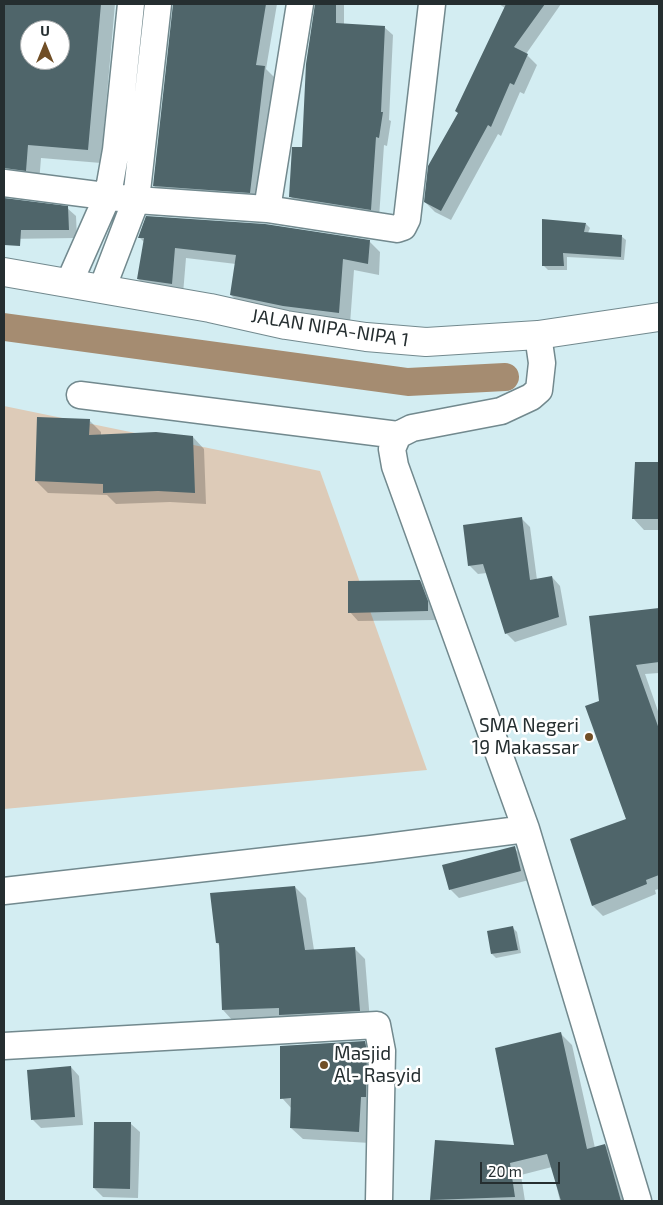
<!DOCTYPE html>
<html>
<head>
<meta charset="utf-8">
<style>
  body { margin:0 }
  #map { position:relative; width:663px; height:1205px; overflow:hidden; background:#d3edf2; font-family:"Exo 2",sans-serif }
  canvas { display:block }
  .frame { position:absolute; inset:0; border:5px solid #252e30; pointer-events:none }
  .north { position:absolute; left:20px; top:20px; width:50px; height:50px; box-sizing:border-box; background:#fff; border:1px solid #a8abac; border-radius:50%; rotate:0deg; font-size:14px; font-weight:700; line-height:20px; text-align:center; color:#252e30 }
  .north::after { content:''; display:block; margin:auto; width:18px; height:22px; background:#704e26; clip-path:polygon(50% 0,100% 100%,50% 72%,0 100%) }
  .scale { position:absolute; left:480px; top:1162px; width:80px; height:22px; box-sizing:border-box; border:2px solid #252e30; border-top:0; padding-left:6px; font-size:15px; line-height:18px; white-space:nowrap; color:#252e30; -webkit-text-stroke:4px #fff; paint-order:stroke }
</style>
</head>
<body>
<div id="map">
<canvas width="663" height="1205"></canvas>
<div class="frame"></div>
<div class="north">U</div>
<div class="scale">20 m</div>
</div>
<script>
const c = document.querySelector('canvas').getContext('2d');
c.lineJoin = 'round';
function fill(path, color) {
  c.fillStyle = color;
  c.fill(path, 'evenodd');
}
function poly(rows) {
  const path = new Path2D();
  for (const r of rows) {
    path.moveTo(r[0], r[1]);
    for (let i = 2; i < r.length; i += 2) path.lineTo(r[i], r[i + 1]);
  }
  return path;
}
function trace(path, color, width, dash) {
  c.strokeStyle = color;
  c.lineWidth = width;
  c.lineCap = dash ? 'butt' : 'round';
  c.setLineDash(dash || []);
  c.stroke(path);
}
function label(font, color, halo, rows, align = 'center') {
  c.font = font + ' "Exo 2",sans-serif';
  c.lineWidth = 5;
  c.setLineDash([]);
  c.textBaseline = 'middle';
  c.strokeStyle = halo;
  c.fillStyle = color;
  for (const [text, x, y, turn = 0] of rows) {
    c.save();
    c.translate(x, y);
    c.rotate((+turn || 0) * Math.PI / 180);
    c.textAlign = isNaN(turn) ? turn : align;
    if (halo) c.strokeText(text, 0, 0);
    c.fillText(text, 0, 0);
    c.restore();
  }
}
fill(poly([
  [4,406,320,471,427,770,4,809]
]), '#ddcbb8');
fill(poly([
  [4,4,115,4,101,163,41,158,39,183,4,181],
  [30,30,60,30,60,60,30,60],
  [174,4,277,4,266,69,274,77,259,202,164,195,154,186],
  [315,4,344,4,344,25,384,27,393,35,389,120,391,121,387,146,384,145,379,218,299,205,291,197,303,148],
  [499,4,561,4,526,54,537,65,524,94,520,92,501,136,498,134,451,220,435,212,425,202,459,113,505,8],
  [4,199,67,208,76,216,77,238,4,239],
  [586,224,590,228,588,233,621,236,626,240,624,260,567,257,567,270,548,270,544,266],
  [139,237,369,241,380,252,379,275,354,270,350,324,242,306,231,295,236,264,186,258,183,294,150,290,138,279,145,243],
  [89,420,101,432,101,435,193,437,204,449,206,504,170,502,116,504,107,495,48,493,36,481],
  [659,463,659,530,644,530,633,518,636,464],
  [521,518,530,527,537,580,552,577,560,586,567,625,515,642,506,633,487,573,478,574,469,565],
  [420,581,429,590,436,611,436,620,358,621,350,612],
  [659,609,659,673,645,674,659,714,659,889,655,890,656,894,603,916,593,906,571,840,628,820,600,702,590,617],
  [514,848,523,857,529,880,459,898,450,889],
  [295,887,306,898,314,950,354,948,365,959,370,1021,233,1021,223,1010,220,946,217,943],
  [513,928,517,932,521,953,496,958,492,954],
  [560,1033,572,1045,595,1148,605,1145,616,1157,630,1201,560,1201,552,1167,521,1175,525,1201,433,1201,431,1199,516,1147],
  [364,1042,376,1054,370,1143,303,1139,291,1128,292,1109,282,1098],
  [71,1067,79,1076,83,1125,41,1128,33,1120],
  [131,1124,140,1132,138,1198,103,1197,94,1188]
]), '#0003');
trace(poly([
  [4,327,408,382,505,377]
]), '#a58c71', 28);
fill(poly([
  [4,4,101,4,88,150,28,145,26,171,4,168],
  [30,30,60,30,60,60,30,60],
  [173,4,266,4,256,65,265,66,250,193,153,186],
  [315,4,336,4,336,23,385,26,381,112,383,112,379,138,376,137,371,210,289,197,292,147,302,147,306,64],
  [506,4,545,4,514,47,528,54,514,85,510,83,491,127,488,125,441,211,424,202,428,166,458,113,455,111],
  [4,198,68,206,69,230,21,230,20,246,4,245],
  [146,216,265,224,370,240,368,264,343,259,339,313,283,306,230,295,236,255,175,248,172,284,137,279,144,238,138,238],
  [542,219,586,223,584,232,622,235,621,257,563,253,564,266,542,266],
  [37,417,90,419,89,435,156,432,193,436,195,493,158,491,103,493,103,484,35,481],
  [635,462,659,462,659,519,632,519],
  [522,517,530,580,552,576,559,617,505,634,483,564,468,566,463,525],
  [420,580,428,601,428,611,348,613,348,581],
  [659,608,659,662,636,665,659,729,659,875,646,880,647,884,592,906,570,839,626,819,585,706,599,701,589,616],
  [515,846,521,871,449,890,442,865],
  [295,886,305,950,355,947,360,1011,279,1015,279,1008,222,1010,219,943,216,943,210,893],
  [513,926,518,950,491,954,487,931],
  [561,1032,587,1149,605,1144,621,1201,561,1201,547,1154,510,1163,515,1197,430,1200,435,1140,514,1145,495,1048],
  [365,1041,367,1052,366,1097,361,1097,359,1132,290,1128,291,1098,280,1099,280,1046],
  [71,1066,75,1117,31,1120,27,1070],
  [94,1122,131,1122,130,1189,93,1188]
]), '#4f656a');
const street = poly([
  [4,183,136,200,267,209,397,229,403,227,407,219,432,4],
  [267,209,300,4],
  [69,283,108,195,116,150,131,4],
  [102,289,136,200,158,4],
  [538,335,542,363,539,390,531,397,501,411,412,428,398,435,392,449,395,466,526,829,638,1201],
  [80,395,398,435],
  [4,891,371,849,526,829],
  [4,1046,377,1025,382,1051,379,1201]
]);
const secondary = poly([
  [4,272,210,308,286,325,366,337,426,342,538,335,659,317]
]);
trace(street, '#72898e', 29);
trace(secondary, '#72898e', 30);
trace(street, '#fff', 26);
trace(secondary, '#fff', 28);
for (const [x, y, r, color] of [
  [589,737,5,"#704e26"],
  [324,1065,5,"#704e26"]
]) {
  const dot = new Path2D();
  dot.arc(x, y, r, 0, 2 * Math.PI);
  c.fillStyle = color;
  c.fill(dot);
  trace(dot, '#fff', 2);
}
label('19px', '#252e30', '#fff', [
  ["JALAN NIPA-NIPA 1",330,328,9]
]);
label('19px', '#252e30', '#fff', [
  ["SMA Negeri",579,726],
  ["19 Makassar",579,748],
  ["Masjid",334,1054,"left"],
  ["Al- Rasyid",334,1076,"left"]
], 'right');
</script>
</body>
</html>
